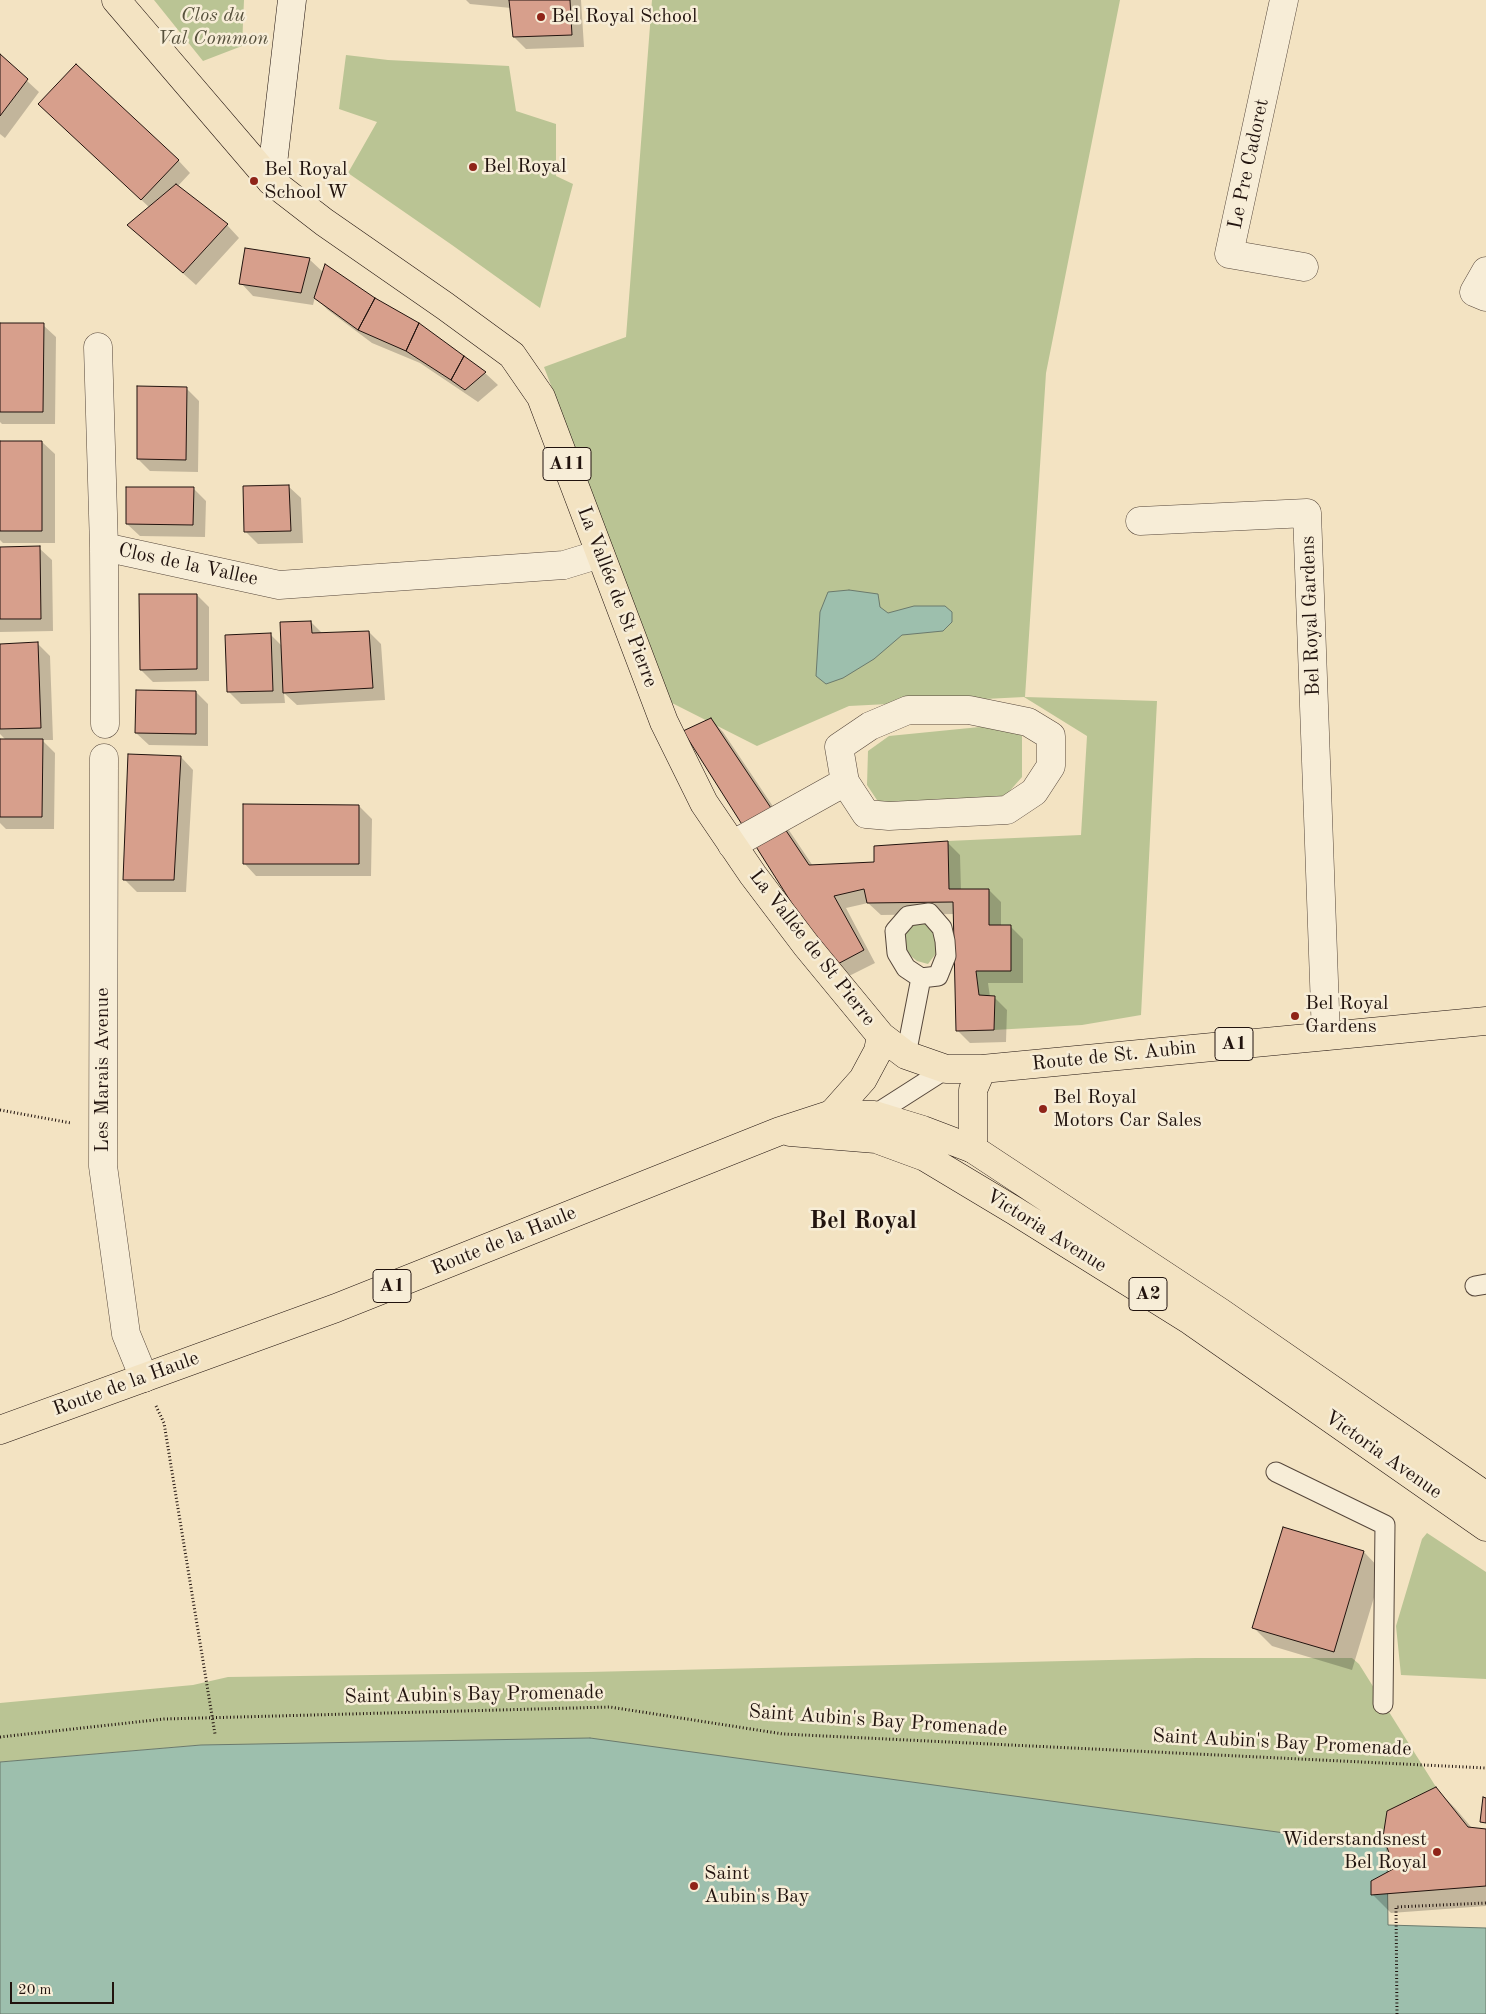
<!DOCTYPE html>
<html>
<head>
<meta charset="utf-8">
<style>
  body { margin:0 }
  #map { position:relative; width:1486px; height:2014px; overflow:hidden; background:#f3e3c2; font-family:"Old Standard TT",serif }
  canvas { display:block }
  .scale { position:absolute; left:10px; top:1982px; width:104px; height:22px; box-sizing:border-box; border:2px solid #21130e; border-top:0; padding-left:6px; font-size:15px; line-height:18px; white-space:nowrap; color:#21130e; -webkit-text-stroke:4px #f7edd7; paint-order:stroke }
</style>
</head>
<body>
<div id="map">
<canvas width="1486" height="2014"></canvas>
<div class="scale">20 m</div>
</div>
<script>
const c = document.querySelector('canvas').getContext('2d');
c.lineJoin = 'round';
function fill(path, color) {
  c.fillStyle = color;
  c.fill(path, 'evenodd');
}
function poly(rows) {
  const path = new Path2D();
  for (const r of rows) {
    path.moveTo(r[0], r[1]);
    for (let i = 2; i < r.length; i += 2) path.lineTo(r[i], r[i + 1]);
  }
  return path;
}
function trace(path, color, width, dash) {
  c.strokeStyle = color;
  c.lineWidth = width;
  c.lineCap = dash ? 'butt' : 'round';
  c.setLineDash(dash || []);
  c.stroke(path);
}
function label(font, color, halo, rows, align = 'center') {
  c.font = font + ' "Old Standard TT",serif';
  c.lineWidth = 5;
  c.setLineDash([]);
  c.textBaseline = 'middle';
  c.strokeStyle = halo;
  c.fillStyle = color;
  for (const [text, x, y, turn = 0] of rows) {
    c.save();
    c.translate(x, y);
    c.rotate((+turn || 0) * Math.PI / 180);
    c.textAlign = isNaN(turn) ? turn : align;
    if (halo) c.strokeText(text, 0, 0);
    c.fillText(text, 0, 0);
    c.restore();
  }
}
fill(poly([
  [154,0,244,0,242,46,203,61],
  [652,0,1120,0,1046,373,1025,697,1157,701,1141,1015,1082,1025,994,1030,995,996,979,995,976,971,1011,925,989,925,989,889,949,889,948,841,1081,835,1087,736,1024,697,849,706,757,746,672,703,544,367,626,337],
  [346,55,388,60,509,66,516,111,556,124,556,176,573,184,540,308,452,245,348,173,377,122,339,109],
  [1000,725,1022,736,1022,777,1007,794,991,800,892,807,877,800,867,785,868,751,889,736],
  [925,919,936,929,937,952,928,964,917,961,906,952,904,933,911,924],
  [1427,1533,1486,1572,1486,1679,1401,1675,1396,1626,1422,1539],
  [1196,1658,1352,1658,1359,1664,1436,1787,1387,1811,1383,1837,1387,1847,1142,1815,201,1745,0,1762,0,1703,193,1685,228,1677,588,1672]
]), '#bac494');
const water = poly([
  [849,590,878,594,880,607,888,613,914,606,945,606,952,612,952,622,943,631,902,635,874,659,843,678,826,684,816,676,820,612,828,592,849,590],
  [590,1738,1387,1847,1388,1925,1486,1928,1486,2014,0,2014,0,1762,201,1745,590,1738]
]);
fill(water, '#9dbfad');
trace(water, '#6b7a6d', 1);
fill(poly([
  [466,0,581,0,584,47,526,49,514,37,511,8,470,4],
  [0,56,39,92,5,138,0,134],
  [52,116,178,160,190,173,177,187,227,225,239,238,196,285,129,225,150,208],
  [309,259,324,273,419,324,485,373,498,385,478,402,420,363,372,343,328,310,315,297,313,305,253,296,241,283],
  [0,324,43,325,56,337,55,424,2,424,0,422],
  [186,388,199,401,198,472,150,471,138,459],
  [0,442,42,442,55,454,55,543,3,543,0,540],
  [288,486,301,498,303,543,258,544,246,532],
  [194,489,206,501,205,537,140,536,127,524],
  [0,548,39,548,52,560,53,631,0,632],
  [197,595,209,607,209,681,153,682,141,670],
  [311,622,323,634,369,632,381,644,385,700,297,705,284,693,285,703,241,704,229,692,270,634,282,646],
  [37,643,50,656,53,740,42,740,55,753,54,829,6,829,0,823,0,740,6,740,0,734,0,645],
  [196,692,208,704,208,746,149,745,136,733],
  [711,719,723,732,813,866,875,863,948,843,960,855,961,890,989,890,1001,902,1001,926,1010,926,1023,939,1023,983,988,983,990,997,994,997,1007,1010,1006,1042,970,1043,958,1031,955,914,881,915,868,903,846,908,875,963,845,978],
  [181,757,193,770,186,892,137,892,124,879],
  [359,806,372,819,371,876,256,876,244,863],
  [1364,1552,1382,1571,1352,1670,1272,1646,1254,1628],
  [1436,1789,1455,1808,1472,1828,1486,1830,1486,1906,1391,1913,1372,1894,1396,1868]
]), '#0003');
const building = poly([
  [509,0,570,0,572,35,513,37,509,0],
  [0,54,28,79,0,116,0,54],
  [76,64,179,160,141,200,38,104,76,64],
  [176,184,228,224,183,273,127,225,176,184],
  [245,248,310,258,301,293,239,284,245,248],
  [325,264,375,298,358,330,314,298,325,264],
  [375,298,419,323,406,351,358,330,375,298],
  [0,323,44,323,43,412,0,412,0,323],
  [419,323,464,356,451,380,406,351,419,323],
  [464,356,486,372,465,390,451,380,464,356],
  [137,386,187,387,186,460,137,459,137,386],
  [0,441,42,441,42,531,0,531,0,441],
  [289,485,291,531,244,532,243,486,289,485],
  [126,487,194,487,193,525,126,524,126,487],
  [40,546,41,619,0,619,0,547,40,546],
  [139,594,197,594,197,669,140,670,139,594],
  [311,621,312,633,369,631,373,688,283,693,280,622,311,621],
  [271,633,273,691,227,692,225,635,271,633],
  [38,642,41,728,0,729,0,644,38,642],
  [136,690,196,691,196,734,135,733,136,690],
  [711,718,809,865,874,862,874,846,948,841,949,889,989,889,989,925,1011,925,1011,971,976,971,979,995,995,996,994,1030,956,1031,953,902,867,903,864,889,834,896,864,950,832,967,683,731,711,718],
  [0,739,43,739,42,817,0,817,0,739],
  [128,754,181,756,174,880,123,880,128,754],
  [243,804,359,805,359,864,243,864,243,804],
  [1283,1527,1364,1551,1334,1652,1252,1628,1283,1527],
  [1436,1787,1468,1827,1486,1829,1486,1886,1371,1895,1371,1881,1395,1868,1383,1837,1387,1811,1436,1787],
  [1483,1797,1486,1798,1486,1823,1480,1822,1483,1797]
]);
fill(building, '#d79f8c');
trace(building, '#21130e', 1);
const lane = poly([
  [906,1055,921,978,906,968,897,953,895,931,908,916,929,913,942,928,945,941,946,956,938,976,921,978],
  [874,1115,946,1069],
  [1475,1286,1486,1284],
  [1276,1472,1385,1525,1383,1704]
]);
const street = poly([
  [1284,0,1229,254,1304,267],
  [1486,271,1474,292,1486,297],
  [98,347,104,547,279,585,564,565,600,554],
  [1140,521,1307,513,1326,1036],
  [104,547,105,724],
  [104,758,103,1166,126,1334,144,1378],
  [732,845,845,782,866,814,889,816,1007,810,1034,792,1051,766,1051,736,1028,722,969,710,908,710,870,726,839,747,845,782]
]);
const secondary = poly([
  [271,181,292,0]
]);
const primary = poly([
  [116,0,271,181,324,222,445,306,512,355,541,397,664,722,704,803,753,875,806,945,881,1036,906,1055,946,1069,982,1069,1486,1021],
  [832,1114,863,1079,878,1051,881,1036],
  [973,1149,973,1090,982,1069]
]);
const highway = poly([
  [790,1132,876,1139,925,1157,1015,1211,1191,1321,1486,1527],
  [0,1430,336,1308,780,1131,832,1114,874,1115,923,1130,973,1149,1220,1312,1486,1496]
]);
trace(lane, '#56473b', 21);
trace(street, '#56473b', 29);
trace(secondary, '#21130e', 29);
trace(primary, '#21130e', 29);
trace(highway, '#21130e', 29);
trace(poly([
  [0,1110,71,1123],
  [156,1406,164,1423,215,1734],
  [0,1737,164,1719,610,1707,783,1734,1486,1768],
  [1397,2014,1396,1907,1486,1903]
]), '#21130e', 3, [1, 2.5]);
trace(lane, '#f7edd7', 19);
trace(street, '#f7edd7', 28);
trace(secondary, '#f7edd7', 28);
trace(primary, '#f3e3c2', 28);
trace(highway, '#f3e3c2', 28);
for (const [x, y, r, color] of [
  [541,17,5,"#8f2418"],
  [473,167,5,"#8f2418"],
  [254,181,5,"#8f2418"],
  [1295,1016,5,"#8f2418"],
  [1043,1109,5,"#8f2418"],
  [1437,1852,5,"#8f2418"],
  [694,1886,5,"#8f2418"]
]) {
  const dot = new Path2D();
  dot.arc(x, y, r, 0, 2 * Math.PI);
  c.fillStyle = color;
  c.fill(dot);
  trace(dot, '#f7edd7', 2);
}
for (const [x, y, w] of [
  [567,464,48],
  [1234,1044,38],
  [392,1286,38],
  [1148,1294,38]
]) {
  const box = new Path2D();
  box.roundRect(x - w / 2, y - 16.5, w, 33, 4);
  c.fillStyle = '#f7edd7';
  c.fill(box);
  trace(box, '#21130e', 1);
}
label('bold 19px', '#21130e', null, [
  ["A11",567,464],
  ["A1",1234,1044],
  ["A1",392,1286],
  ["A2",1148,1294]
]);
label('italic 20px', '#57513d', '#f7edd7', [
  ["Clos du",213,16],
  ["Val Common",213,39]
]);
label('20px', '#21130e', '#f7edd7', [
  ["Bel Royal School",551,17],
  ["Bel Royal",483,167],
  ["Bel Royal",264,170],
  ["School W",264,193],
  ["Bel Royal",1305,1004],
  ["Gardens",1305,1027],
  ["Bel Royal",1053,1098],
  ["Motors Car Sales",1053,1121],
  ["Widerstandsnest",1427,1840,"right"],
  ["Bel Royal",1427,1863,"right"],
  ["Saint",704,1874],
  ["Aubin's Bay",704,1897]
], 'left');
label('20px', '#21130e', '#f7edd7', [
  ["Le Pre Cadoret",1249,164,-78],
  ["Clos de la Vallee",188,565,12],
  ["La Vallée de St Pierre",617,597,69],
  ["Bel Royal Gardens",1311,616,-92],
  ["La Vallée de St Pierre",812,948,52],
  ["Route de St. Aubin",1114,1056,-6],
  ["Les Marais Avenue",103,1070,-90],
  ["Victoria Avenue",1046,1231,32],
  ["Route de la Haule",504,1241,-22],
  ["Route de la Haule",126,1384,-20],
  ["Victoria Avenue",1383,1455,35],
  ["Saint Aubin's Bay Promenade",474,1695,-1],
  ["Saint Aubin's Bay Promenade",878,1721,4],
  ["Saint Aubin's Bay Promenade",1282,1743,3]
]);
label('bold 25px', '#21130e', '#f7edd7', [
  ["Bel Royal",863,1221]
]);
</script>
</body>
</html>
